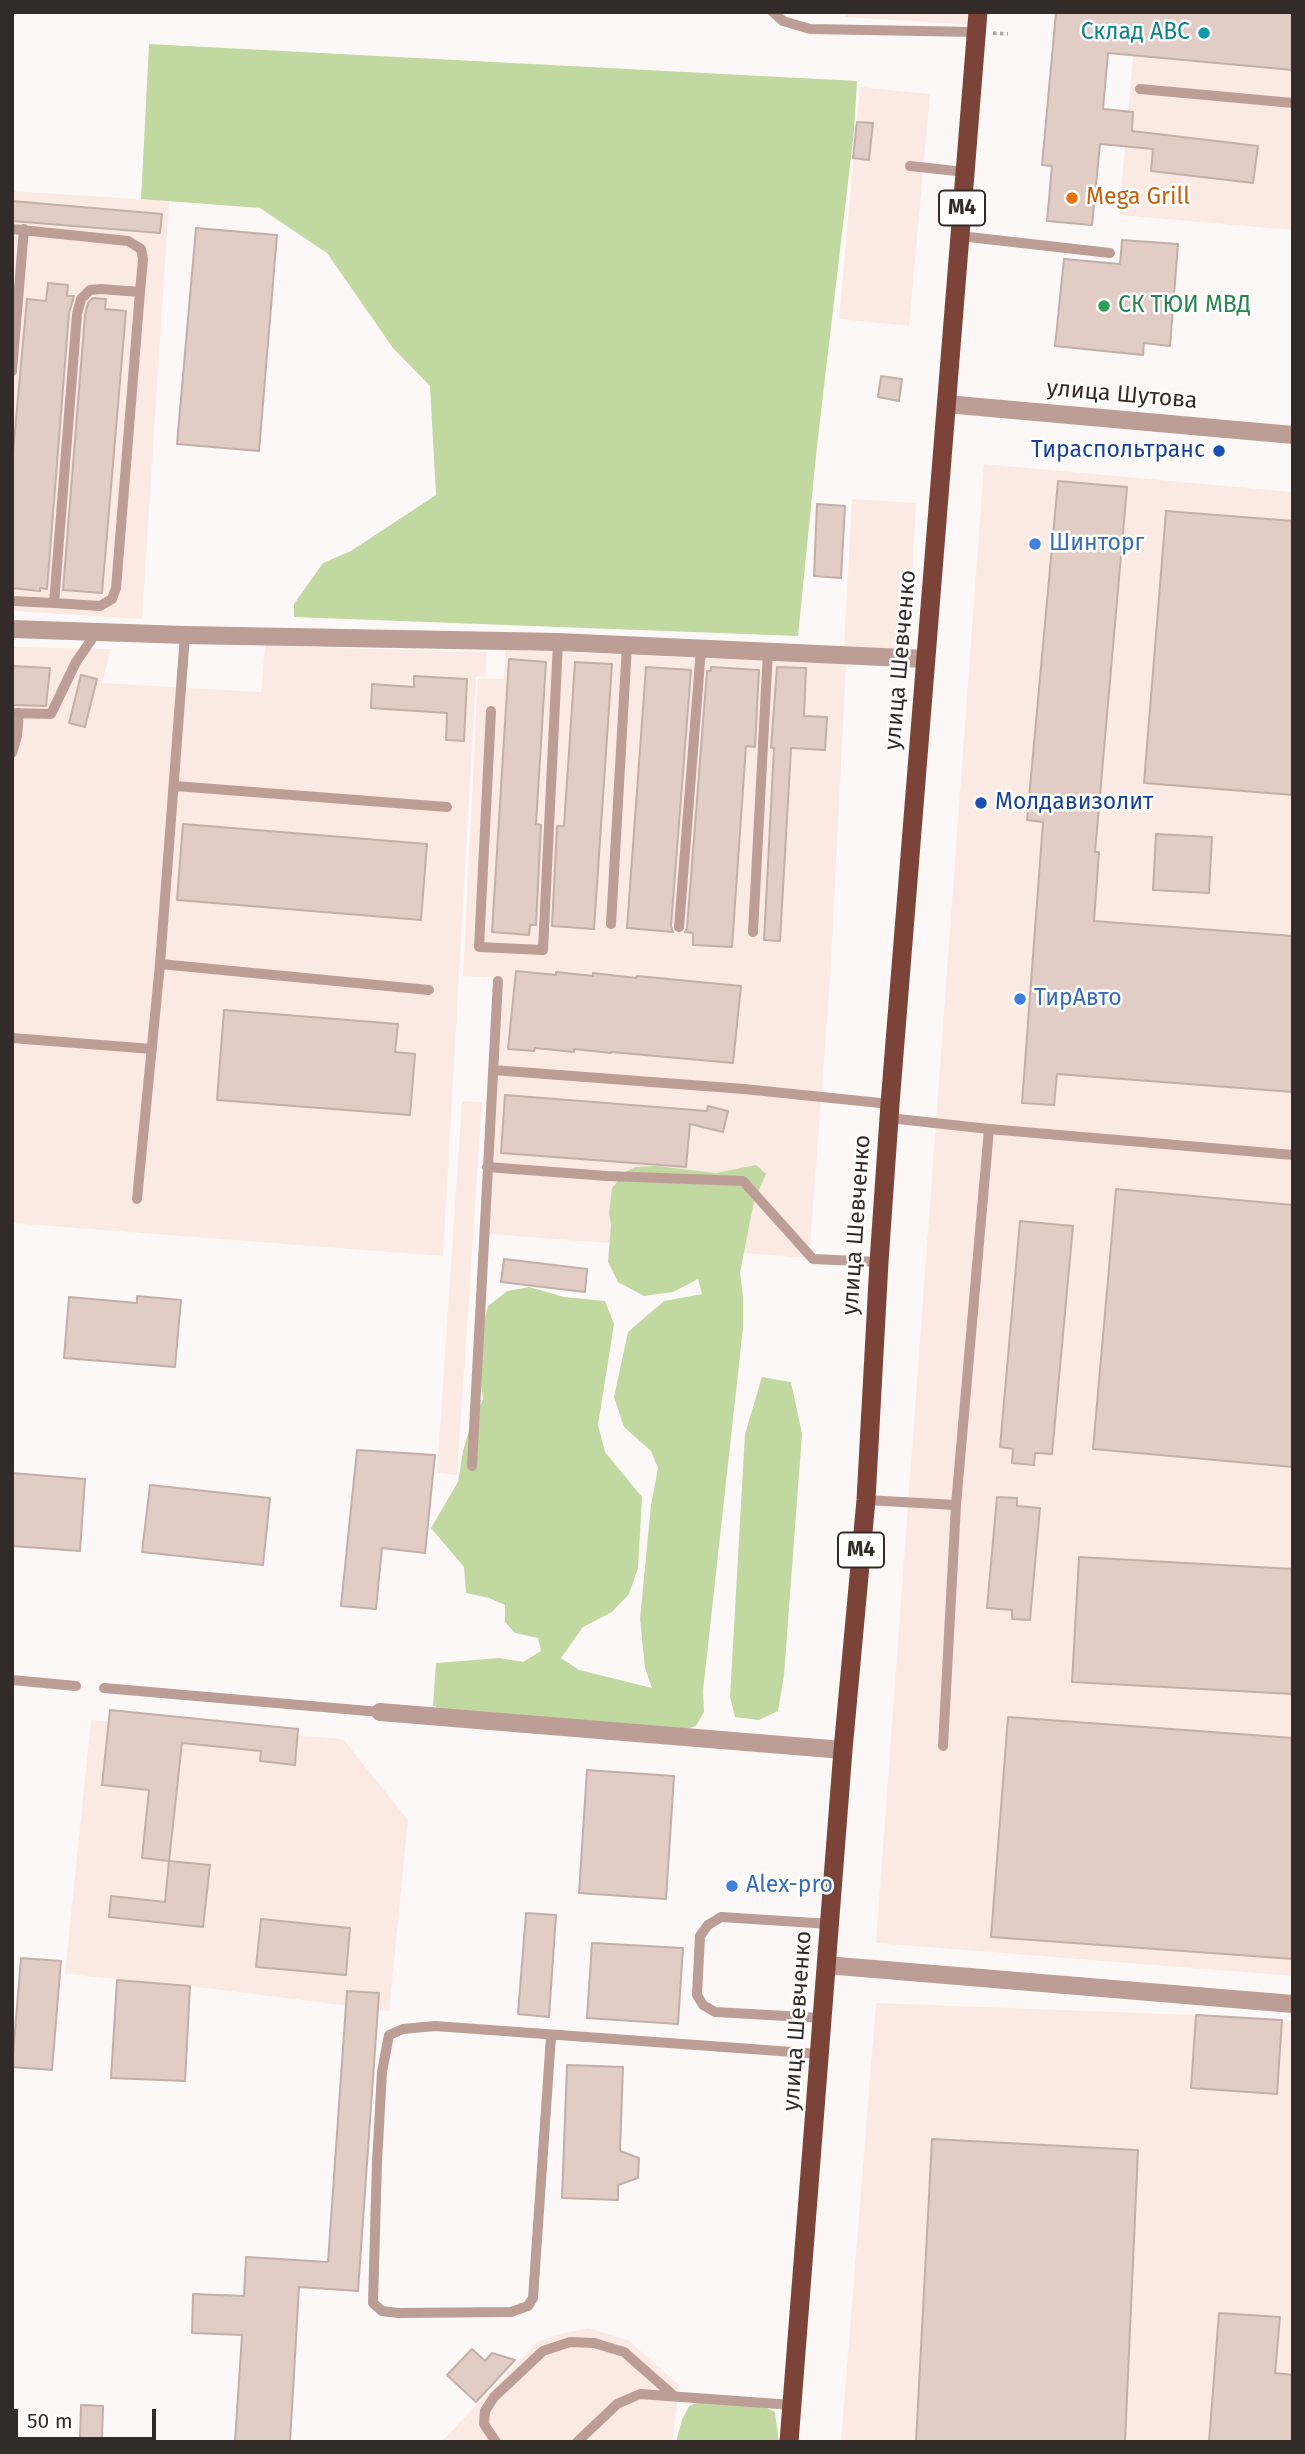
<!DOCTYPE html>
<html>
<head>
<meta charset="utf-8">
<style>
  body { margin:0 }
  #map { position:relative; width:1305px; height:2454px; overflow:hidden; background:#fcf8f7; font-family:"Fira Sans",sans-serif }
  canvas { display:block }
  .frame { position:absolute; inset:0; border:14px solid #332b28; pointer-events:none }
  .scale { position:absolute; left:14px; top:2409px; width:142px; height:32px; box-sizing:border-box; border:4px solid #332b28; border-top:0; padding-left:9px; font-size:21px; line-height:24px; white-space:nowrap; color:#332b28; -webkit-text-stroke:5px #fff; paint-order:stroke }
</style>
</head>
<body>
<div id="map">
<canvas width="1305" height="2454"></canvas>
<div class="frame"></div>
<div class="scale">50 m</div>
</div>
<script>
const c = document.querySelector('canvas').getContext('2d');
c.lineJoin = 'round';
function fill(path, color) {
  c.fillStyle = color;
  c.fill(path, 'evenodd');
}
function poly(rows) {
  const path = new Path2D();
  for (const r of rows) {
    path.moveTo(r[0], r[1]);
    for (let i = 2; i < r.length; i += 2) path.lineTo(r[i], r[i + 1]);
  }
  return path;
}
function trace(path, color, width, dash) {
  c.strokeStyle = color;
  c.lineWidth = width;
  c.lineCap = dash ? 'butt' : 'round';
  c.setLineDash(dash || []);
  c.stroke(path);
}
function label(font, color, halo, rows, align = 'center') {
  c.font = font + ' "Fira Sans",sans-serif';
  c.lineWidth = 5;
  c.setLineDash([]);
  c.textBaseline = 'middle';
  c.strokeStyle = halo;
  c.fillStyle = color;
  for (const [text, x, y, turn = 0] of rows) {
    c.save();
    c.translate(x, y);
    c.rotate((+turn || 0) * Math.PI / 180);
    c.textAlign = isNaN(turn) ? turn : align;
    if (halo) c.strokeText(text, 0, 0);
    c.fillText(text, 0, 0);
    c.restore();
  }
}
fill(poly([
  [845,12,973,12,972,25,845,17],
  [1137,12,1293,12,1293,230,1119,215],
  [860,87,930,94,909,326,839,319],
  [12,191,169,201,142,619,12,611],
  [984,464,1293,492,1293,1976,876,1943],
  [852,499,916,503,908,652,844,648],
  [265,646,487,652,485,676,476,677,443,1256,12,1223,12,647,111,649,102,683,261,692],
  [505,650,846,664,830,981,809,1258,488,1234,504,978,463,976,478,678,504,679],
  [462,1101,482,1102,457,1475,437,1473],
  [91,1720,343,1739,408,1820,389,2011,190,1986,65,1974],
  [876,2003,1196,2015,1293,2021,1293,2442,841,2442],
  [589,2328,628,2340,679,2385,672,2442,441,2442,537,2342,561,2334]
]), '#fbeae3');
fill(poly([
  [149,44,857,81,854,131,817,446,798,636,294,617,294,604,323,563,351,551,436,495,430,386,393,348,327,253,260,208,141,199],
  [756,1165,766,1174,754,1201,740,1273,743,1297,743,1328,703,1691,704,1712,696,1726,684,1730,457,1713,433,1706,436,1663,500,1658,523,1662,541,1651,538,1638,515,1633,505,1622,505,1605,489,1598,466,1593,464,1567,431,1528,458,1482,463,1451,471,1424,483,1399,478,1357,482,1329,488,1306,507,1291,529,1287,564,1297,605,1301,614,1324,598,1425,605,1452,642,1497,638,1568,629,1594,612,1612,583,1627,561,1658,579,1670,652,1688,645,1668,640,1619,651,1505,658,1468,651,1451,624,1427,614,1397,628,1332,664,1301,702,1294,698,1279,673,1292,644,1296,618,1282,608,1262,611,1225,609,1213,612,1188,625,1172,636,1167,656,1166,716,1173],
  [762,1377,791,1382,802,1434,784,1675,778,1711,759,1720,735,1717,730,1697,745,1434],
  [751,2401,775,2412,779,2442,676,2442,682,2420,689,2406,699,2402]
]), '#c2d8a1');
const building = poly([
  [1056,12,1293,12,1293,70,1108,53,1103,109,1133,112,1132,131,1258,146,1253,183,1151,171,1153,149,1100,144,1092,225,1047,221,1052,166,1042,165,1056,12],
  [857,122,873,123,869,160,853,158,857,122],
  [12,201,162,214,160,233,12,221,12,201],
  [196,228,277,235,259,451,177,444,196,228],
  [1122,240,1178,244,1170,346,1144,343,1143,355,1055,346,1064,259,1120,264,1122,240],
  [48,283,68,285,67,296,74,296,69,313,47,589,40,588,40,591,12,588,12,463,27,299,46,301,48,283],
  [93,298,106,299,105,309,126,311,102,593,63,590,85,315,88,303,93,298],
  [881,376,902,379,899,401,878,397,881,376],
  [1058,481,1127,487,1095,852,1099,852,1094,921,1293,936,1293,1092,1057,1074,1054,1105,1022,1103,1043,822,1027,820,1058,481],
  [817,504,845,506,841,578,814,576,817,504],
  [1166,511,1293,521,1293,795,1144,783,1166,511],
  [509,659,546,662,536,824,541,825,536,925,530,925,529,935,492,932,509,659],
  [575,662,612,664,594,929,552,926,557,826,564,826,575,662],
  [12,666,50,668,46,706,12,705,12,666],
  [646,667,691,670,671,926,673,932,627,928,646,667],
  [711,667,759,670,755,747,746,746,732,947,693,945,693,933,685,932,687,928,707,671,711,671,711,667],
  [777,667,806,668,804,716,827,717,825,750,791,748,780,941,764,940,774,748,771,748,777,667],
  [81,675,97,679,85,727,69,723,81,675],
  [414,676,467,679,464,741,446,740,447,713,371,708,372,684,414,687,414,676],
  [183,824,427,844,421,920,177,900,183,824],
  [1156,834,1212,837,1209,893,1153,890,1156,834],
  [516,971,556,975,556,972,593,976,593,973,636,978,637,976,741,986,733,1063,611,1052,611,1053,574,1049,574,1052,535,1048,534,1051,508,1049,516,971],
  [224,1010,398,1024,395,1052,415,1054,410,1115,217,1100,224,1010],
  [505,1095,707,1111,708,1106,728,1111,723,1132,690,1124,686,1167,501,1153,505,1095],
  [1116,1189,1293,1205,1293,1467,1093,1449,1116,1189],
  [1020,1221,1073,1226,1052,1454,1035,1453,1034,1465,1012,1463,1013,1449,1000,1447,1020,1221],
  [504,1259,587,1269,585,1292,501,1282,504,1259],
  [137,1296,181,1300,175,1367,64,1358,69,1297,137,1303,137,1296],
  [357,1450,435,1455,425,1553,382,1548,376,1609,341,1606,357,1450],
  [12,1473,85,1479,80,1551,12,1546,12,1473],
  [150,1485,270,1498,263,1565,142,1552,150,1485],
  [997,1497,1017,1498,1017,1506,1040,1508,1030,1620,1012,1619,1012,1610,987,1608,997,1497],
  [1079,1557,1293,1569,1293,1694,1072,1682,1079,1557],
  [110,1710,298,1729,295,1765,260,1761,261,1751,182,1743,169,1861,142,1858,149,1790,102,1785,110,1710],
  [1008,1717,1293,1738,1293,1959,991,1937,1008,1717],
  [587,1770,674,1776,666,1899,579,1893,587,1770],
  [169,1861,210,1865,203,1927,109,1917,111,1896,165,1902,169,1861],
  [526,1913,556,1915,549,2017,518,2014,526,1913],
  [261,1919,350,1928,346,1975,256,1967,261,1919],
  [592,1943,683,1948,678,2024,587,2018,592,1943],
  [21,1958,61,1961,52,2070,12,2067,21,1958],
  [117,1980,190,1986,185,2081,111,2078,117,1980],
  [347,1991,379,1993,358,2291,299,2287,290,2442,235,2442,242,2335,192,2333,193,2294,244,2296,246,2257,328,2262,347,1991],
  [1196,2015,1282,2020,1277,2094,1191,2088,1196,2015],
  [567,2065,623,2067,620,2151,639,2158,638,2178,618,2185,618,2200,562,2198,567,2065],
  [932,2139,1138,2150,1125,2442,916,2442,932,2139],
  [1219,2313,1280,2317,1275,2373,1293,2375,1293,2442,1209,2442,1219,2313],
  [472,2349,485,2361,492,2353,515,2360,476,2402,447,2375,472,2349],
  [81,2405,103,2406,102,2439,80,2438,81,2405]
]);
fill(building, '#e1cdc5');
trace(building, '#c2afa8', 2);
trace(poly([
  [993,33,1008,34]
]), '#aba6a4', 3.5, [3.5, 3.5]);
trace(poly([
  [773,12,783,21,810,29,976,32],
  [1140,89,1293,103],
  [910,166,965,172],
  [12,229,128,241,141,249,143,259,140,292,101,289,90,290,81,299,77,314,54,603,12,601],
  [960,236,1110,253],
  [12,371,24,229],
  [54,603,100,606,112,599,116,588,140,292],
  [491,711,479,947,543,950,558,642],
  [12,713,51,714,76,662,96,633],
  [12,753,17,736,19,713],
  [175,786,447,807],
  [611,924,627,645],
  [679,927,701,649],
  [753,932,768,651],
  [160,964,429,990],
  [12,1038,152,1049],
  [493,1070,744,1089,890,1104],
  [889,1118,989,1129,956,1505,943,1746],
  [989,1129,1293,1155],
  [487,1167,607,1176,743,1181,813,1259,879,1262],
  [137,1199,160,964,185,635],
  [472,1466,498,981],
  [866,1500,956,1505],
  [12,1680,76,1686],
  [104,1688,380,1712],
  [822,2018,715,2012,703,2005,697,1995,700,1936,708,1925,721,1917,830,1924],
  [551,2036,533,2298,528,2306,511,2312,398,2313,382,2311,373,2303,377,2162,382,2072,389,2035,403,2029,435,2026,820,2054],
  [496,2442,484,2424,485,2411,494,2397,543,2351,570,2342,594,2343,624,2352,673,2395],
  [577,2442,617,2404,640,2394,792,2405]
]), '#bd9e96', 10);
trace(poly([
  [12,629,185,635,558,642,926,659],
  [380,1712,843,1750],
  [826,1965,1293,2004]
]), '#bd9e96', 18);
trace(poly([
  [946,404,1293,435]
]), '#bd9e96', 18);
trace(poly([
  [789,2442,843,1750,866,1500,879,1262,890,1104,978,12]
]), '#7c4438', 19);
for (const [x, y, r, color] of [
  [1204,33,7,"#0f9aa8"],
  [1072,198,7,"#e8710a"],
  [1104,306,7,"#2e9e5b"],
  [1219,451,7,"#1a4fb4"],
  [1035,544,7,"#3f7fe0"],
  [981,803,7,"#1a4fb4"],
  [1020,999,7,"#3f7fe0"],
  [732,1886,7,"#3f7fe0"]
]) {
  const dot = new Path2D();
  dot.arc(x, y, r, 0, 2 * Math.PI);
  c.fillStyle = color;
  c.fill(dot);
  trace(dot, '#fff', 2.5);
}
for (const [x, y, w] of [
  [962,208,46],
  [861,1550,46]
]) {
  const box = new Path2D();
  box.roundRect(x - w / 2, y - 17.5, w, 35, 5);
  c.fillStyle = '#fff';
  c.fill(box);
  trace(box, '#332b28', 2);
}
label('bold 21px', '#332b28', null, [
  ["M4",962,208],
  ["M4",861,1550]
]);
label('23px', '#0d838f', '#fff', [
  ["Склад АВС",1190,33]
], 'right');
label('23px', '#c56008', '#fff', [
  ["Mega Grill",1086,198]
], 'left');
label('23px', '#27864d', '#fff', [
  ["СК ТЮИ МВД",1118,306]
], 'left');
label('23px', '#332b28', '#fff', [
  ["улица Шутова",1122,395,5],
  ["улица Шевченко",901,660,-85],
  ["улица Шевченко",857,1225,-86],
  ["улица Шевченко",798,2021,-86]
]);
label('23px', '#164399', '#fff', [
  ["Тираспольтранс",1205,451],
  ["Молдавизолит",995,803,"left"]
], 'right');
label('23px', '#366cbe', '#fff', [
  ["Шинторг",1049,544],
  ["ТирАвто",1034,999],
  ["Alex-pro",746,1886]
], 'left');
</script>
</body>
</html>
